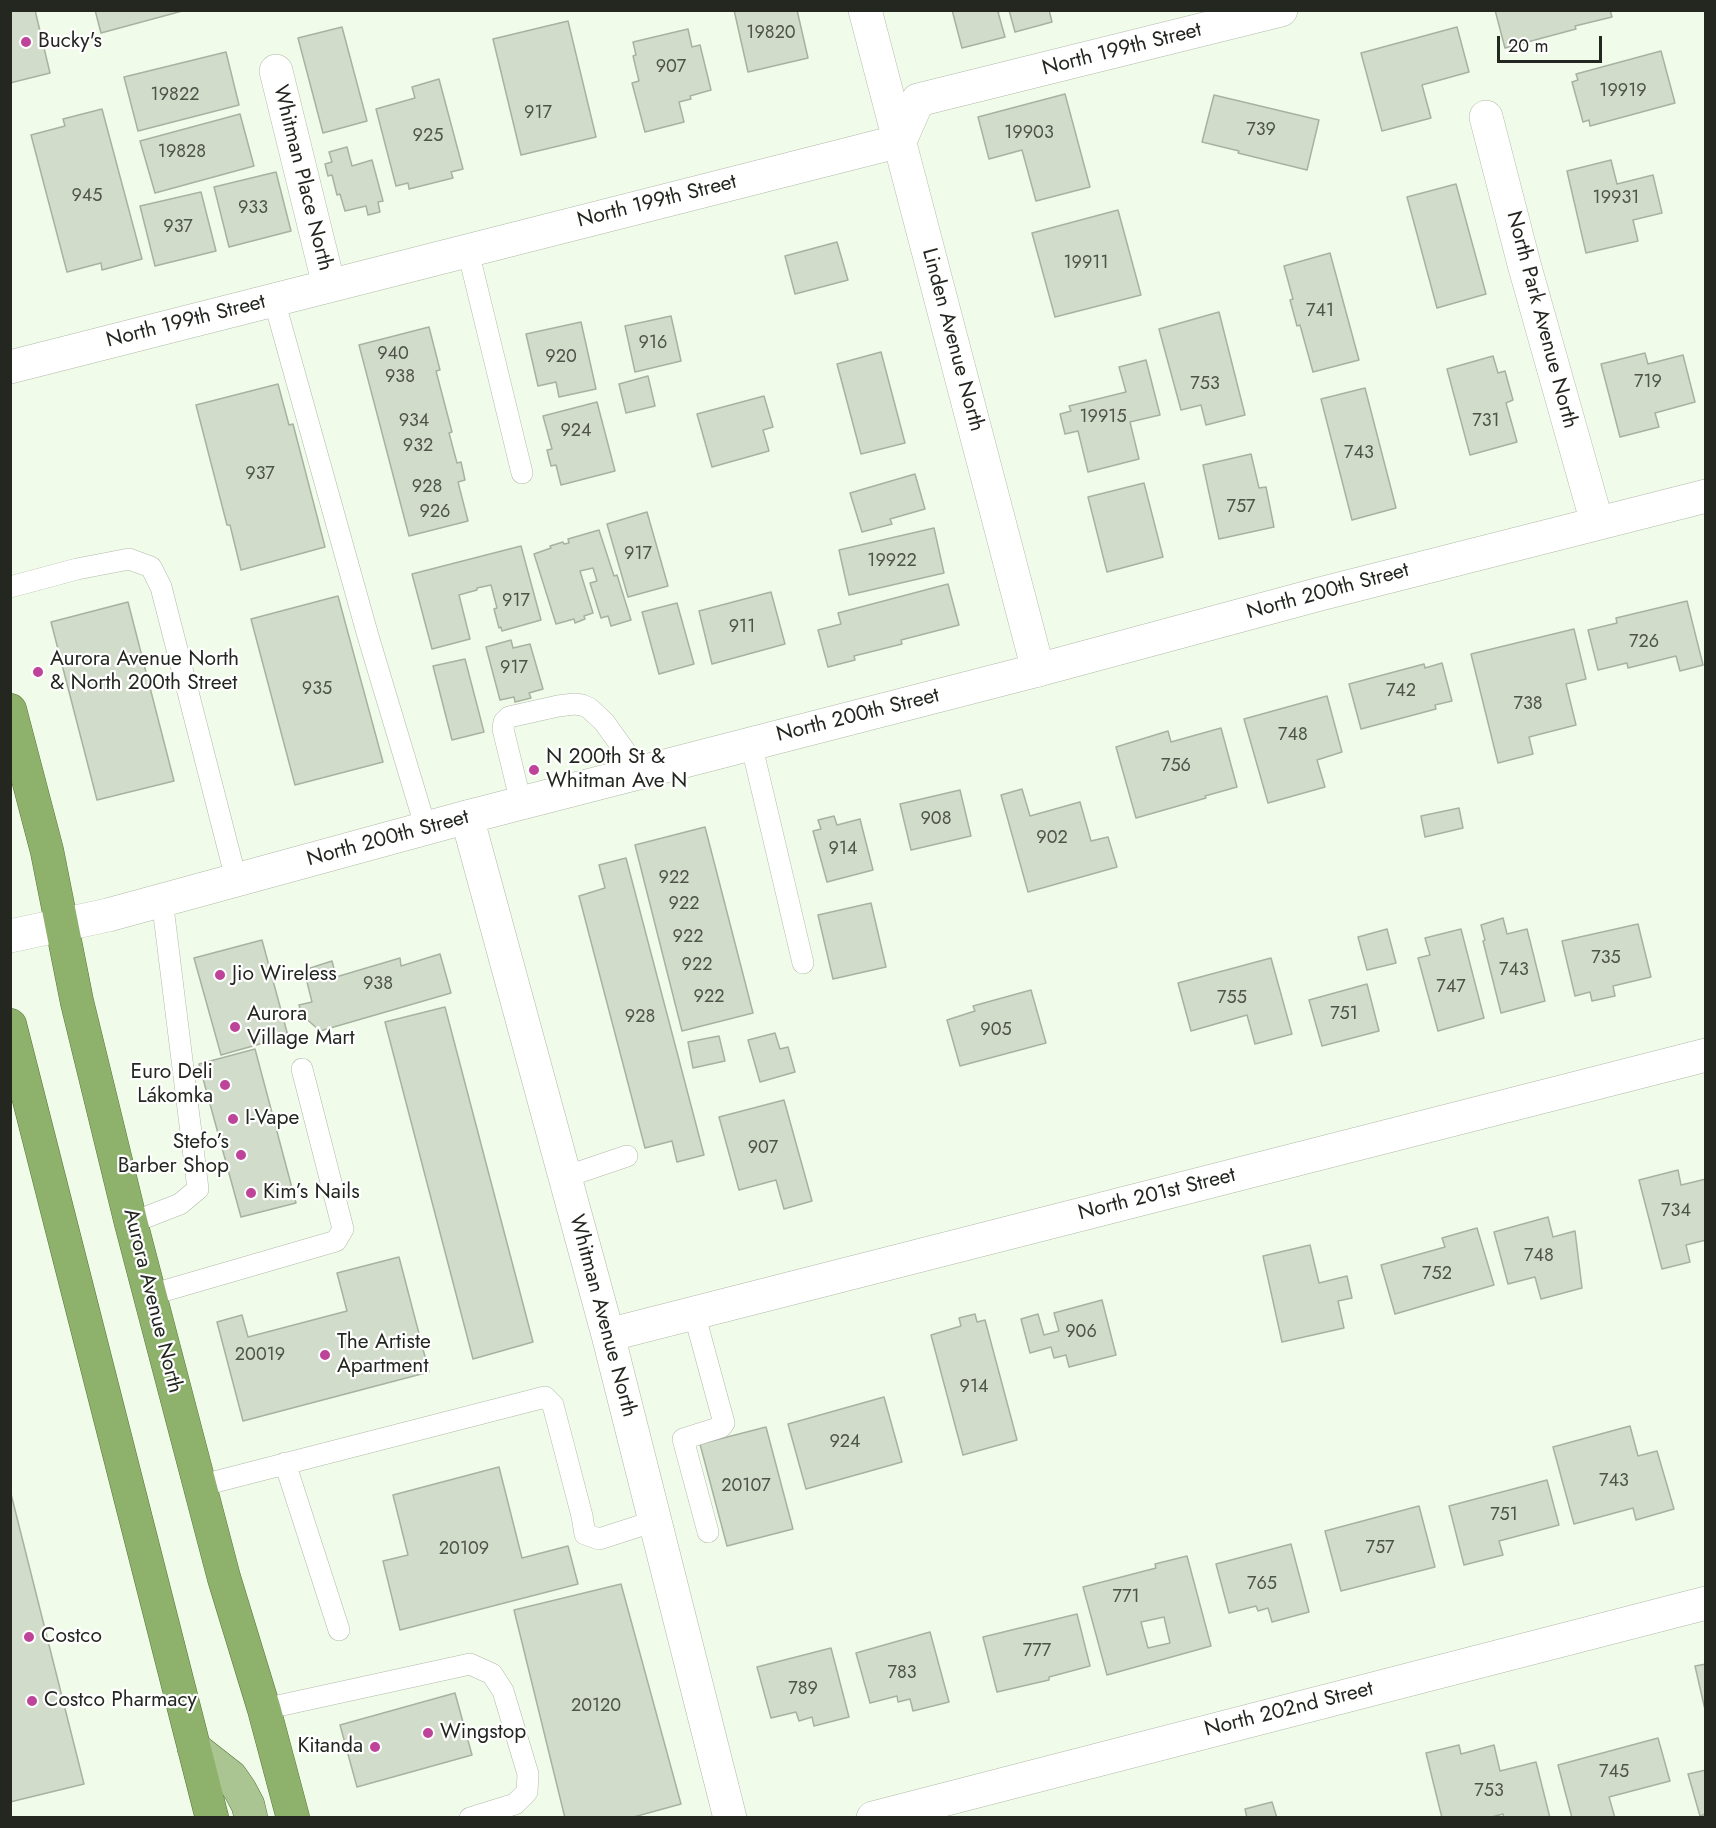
<!DOCTYPE html>
<html>
<head>
<meta charset="utf-8">
<style>
  body { margin:0 }
  #map { position:relative; width:1716px; height:1828px; overflow:hidden; background:#f1fbe9; font-family:Jost,sans-serif }
  canvas { display:block }
  .frame { position:absolute; inset:0; border:12px solid #232720; pointer-events:none }
  .scale { position:absolute; left:1497px; top:36px; width:105px; height:27px; box-sizing:border-box; border:3px solid #232720; border-top:0; padding-left:8px; font-size:18px; line-height:21px; white-space:nowrap; color:#232720; -webkit-text-stroke:4px #fff; paint-order:stroke }
</style>
</head>
<body>
<div id="map">
<canvas width="1716" height="1828"></canvas>
<div class="frame"></div>
<div class="scale">20 m</div>
</div>
<script>
const c = document.querySelector('canvas').getContext('2d');
c.lineJoin = 'round';
function fill(path, color) {
  c.fillStyle = color;
  c.fill(path, 'evenodd');
}
function poly(rows) {
  const path = new Path2D();
  for (const r of rows) {
    path.moveTo(r[0], r[1]);
    for (let i = 2; i < r.length; i += 2) path.lineTo(r[i], r[i + 1]);
  }
  return path;
}
function trace(path, color, width, dash) {
  c.strokeStyle = color;
  c.lineWidth = width;
  c.lineCap = dash ? 'butt' : 'round';
  c.setLineDash(dash || []);
  c.stroke(path);
}
function label(font, color, halo, rows, align = 'center') {
  c.font = font + ' Jost,sans-serif';
  c.lineWidth = 4.5;
  c.setLineDash([]);
  c.textBaseline = 'middle';
  c.strokeStyle = halo;
  c.fillStyle = color;
  for (const [text, x, y, turn = 0] of rows) {
    c.save();
    c.translate(x, y);
    c.rotate((+turn || 0) * Math.PI / 180);
    c.textAlign = isNaN(turn) ? turn : align;
    if (halo) c.strokeText(text, 0, 0);
    c.fillText(text, 0, 0);
    c.restore();
  }
}
const building = poly([
  [10,10,35,10,50,73,10,83,10,10],
  [95,10,186,10,101,33,95,10],
  [734,10,797,10,808,58,748,72,734,10],
  [952,10,1005,10,998,12,1005,37,962,48,952,10],
  [1009,10,1049,10,1052,22,1015,32,1009,10],
  [1495,10,1610,10,1612,17,1575,26,1576,29,1505,48,1495,10],
  [568,21,596,137,521,155,493,39,568,21],
  [342,27,367,121,323,133,298,38,342,27],
  [1457,27,1469,72,1422,85,1431,118,1382,131,1361,53,1457,27],
  [688,29,692,47,700,45,711,90,690,96,691,99,679,102,684,122,645,132,632,83,639,81,633,56,636,55,633,42,688,29],
  [1661,51,1675,103,1590,126,1589,120,1583,122,1572,82,1578,80,1576,74,1661,51],
  [226,52,239,105,138,131,124,77,226,52],
  [439,79,463,169,451,172,453,178,409,189,408,183,396,186,376,109,415,98,412,87,439,79],
  [1065,94,1090,187,1036,201,1022,150,989,159,978,117,1065,94],
  [1214,95,1319,120,1307,170,1238,153,1239,151,1202,142,1214,95],
  [102,109,142,259,102,270,101,263,67,272,31,135,65,126,63,119,102,109],
  [240,114,254,166,155,193,140,141,240,114],
  [347,147,352,166,372,160,383,201,378,202,380,212,368,215,366,206,345,211,340,194,337,195,332,175,328,176,325,164,332,162,329,152,347,147],
  [1611,160,1617,184,1653,175,1662,213,1633,220,1638,241,1586,253,1567,171,1611,160],
  [276,172,291,231,229,247,214,187,276,172],
  [1456,184,1486,294,1437,308,1407,197,1456,184],
  [201,192,216,251,155,266,140,206,201,192],
  [1118,210,1141,295,1055,317,1032,233,1118,210],
  [837,242,848,280,795,294,785,256,837,242],
  [1330,253,1359,360,1313,372,1300,325,1297,326,1290,300,1293,299,1284,266,1330,253],
  [1219,312,1245,415,1206,425,1201,405,1181,410,1159,329,1219,312],
  [671,316,681,361,635,372,625,326,671,316],
  [581,322,596,389,559,397,556,382,538,386,526,334,581,322],
  [429,327,440,370,436,371,452,432,449,433,457,463,461,462,465,480,458,482,468,521,409,536,359,345,429,327],
  [881,352,905,443,861,454,837,364,881,352],
  [1645,353,1648,364,1683,355,1695,402,1655,413,1659,427,1620,437,1601,364,1645,353],
  [1493,356,1498,373,1505,371,1513,400,1506,403,1517,442,1470,455,1447,369,1493,356],
  [1146,360,1160,415,1130,422,1139,459,1088,472,1078,431,1065,434,1060,414,1071,411,1069,406,1126,392,1119,367,1146,360],
  [648,376,655,406,626,413,619,384,648,376],
  [278,384,289,425,293,424,325,547,241,570,230,525,227,525,196,405,278,384],
  [1365,388,1396,508,1352,520,1321,399,1365,388],
  [764,396,773,427,763,430,769,451,712,467,697,414,764,396],
  [597,402,615,471,561,485,556,465,551,466,547,450,552,449,543,416,597,402],
  [1251,454,1259,488,1266,487,1274,527,1219,539,1203,465,1251,454],
  [915,474,925,509,890,519,892,524,862,532,850,493,915,474],
  [1144,483,1163,557,1107,572,1088,497,1144,483],
  [647,512,668,586,628,597,607,524,647,512],
  [934,528,944,573,849,595,839,550,934,528],
  [599,530,614,576,617,575,631,620,611,626,608,616,601,618,590,583,597,581,593,568,580,571,593,613,584,616,585,619,575,623,574,619,556,624,534,554,551,548,550,546,563,542,564,544,569,543,568,539,599,530],
  [521,546,541,620,502,631,501,627,499,628,494,609,497,608,491,585,477,588,477,590,459,595,470,639,432,649,412,574,521,546],
  [948,584,959,625,901,640,902,644,854,656,855,660,828,667,818,630,841,624,838,613,948,584],
  [771,592,785,644,712,664,699,611,771,592],
  [338,596,383,762,295,785,251,619,338,596],
  [1687,601,1703,665,1680,671,1676,656,1628,668,1627,663,1598,670,1588,630,1617,623,1616,618,1687,601],
  [128,602,174,781,97,800,51,622,128,602],
  [677,603,694,664,659,674,642,612,677,603],
  [1574,629,1586,679,1566,684,1576,725,1529,737,1533,754,1498,763,1471,654,1574,629],
  [511,640,513,648,530,644,543,689,529,693,531,698,515,702,514,697,500,700,486,647,511,640],
  [465,659,484,732,452,740,433,666,465,659],
  [1442,663,1452,701,1435,705,1436,709,1361,729,1349,684,1424,664,1425,668,1442,663],
  [1327,696,1342,752,1317,760,1325,787,1268,803,1244,719,1327,696],
  [1221,728,1237,787,1205,796,1206,798,1136,818,1116,747,1168,731,1171,742,1221,728],
  [1022,789,1030,816,1080,802,1091,841,1108,837,1117,867,1028,892,1001,795,1022,789],
  [960,790,971,836,911,850,900,804,960,790],
  [1459,808,1463,828,1425,837,1421,816,1459,808],
  [834,816,837,825,860,819,873,870,827,882,813,831,821,829,818,820,834,816],
  [705,827,753,1013,682,1031,635,845,705,827],
  [626,858,704,1155,677,1162,672,1141,645,1148,579,896,605,888,599,865,626,858],
  [871,903,886,967,833,979,818,915,871,903],
  [1503,918,1507,934,1527,929,1545,1001,1501,1013,1483,941,1485,940,1481,925,1503,918],
  [1638,924,1651,977,1613,986,1615,996,1592,1001,1590,992,1575,996,1562,941,1638,924],
  [1387,929,1396,963,1367,970,1358,937,1387,929],
  [1461,929,1484,1018,1438,1031,1418,958,1430,955,1425,938,1461,929],
  [262,940,288,1036,221,1055,194,958,262,940],
  [440,954,451,993,320,1031,302,1015,299,1005,312,1002,304,970,332,961,336,977,400,958,401,966,440,954],
  [1271,958,1292,1034,1255,1044,1247,1015,1191,1031,1178,983,1271,958],
  [1367,984,1379,1031,1322,1046,1309,1000,1367,984],
  [1031,990,1046,1043,960,1066,947,1020,975,1011,973,1006,1031,990],
  [445,1007,533,1342,473,1359,385,1022,445,1007],
  [775,1033,780,1049,788,1047,795,1072,760,1082,748,1040,775,1033],
  [719,1036,725,1061,693,1068,688,1042,719,1036],
  [255,1049,296,1203,241,1217,199,1064,255,1049],
  [784,1100,812,1201,784,1209,776,1180,739,1190,719,1117,784,1100],
  [1678,1170,1681,1185,1706,1179,1706,1240,1686,1245,1690,1262,1662,1269,1639,1180,1678,1170],
  [1548,1217,1553,1237,1575,1231,1582,1288,1541,1299,1535,1277,1508,1284,1494,1232,1548,1217],
  [1477,1228,1494,1285,1395,1314,1381,1265,1445,1247,1442,1238,1477,1228],
  [1310,1245,1319,1283,1347,1276,1352,1298,1338,1301,1344,1328,1282,1342,1263,1256,1310,1245],
  [399,1257,429,1372,243,1421,217,1322,242,1315,248,1337,347,1311,337,1273,399,1257],
  [1102,1300,1116,1355,1069,1367,1066,1355,1054,1358,1051,1347,1030,1353,1021,1319,1038,1314,1044,1335,1059,1331,1054,1313,1102,1300],
  [975,1314,977,1322,985,1320,1017,1440,963,1455,931,1335,961,1326,959,1318,975,1314],
  [884,1397,902,1462,806,1489,788,1424,884,1397],
  [1630,1426,1638,1456,1657,1451,1674,1509,1636,1520,1633,1508,1574,1524,1553,1447,1630,1426],
  [766,1427,793,1529,727,1546,700,1444,766,1427],
  [499,1467,522,1558,568,1546,578,1584,400,1630,383,1561,408,1555,393,1495,499,1467],
  [1547,1480,1559,1525,1499,1541,1503,1555,1464,1565,1449,1506,1547,1480],
  [10,1490,84,1784,10,1802,10,1490],
  [1419,1506,1435,1567,1341,1591,1325,1531,1419,1506],
  [1291,1544,1309,1612,1272,1622,1268,1608,1258,1611,1256,1606,1229,1613,1216,1564,1291,1544],
  [1187,1556,1211,1646,1107,1675,1083,1587,1156,1568,1155,1564,1187,1556],
  [1164,1617,1170,1643,1148,1648,1141,1622,1164,1617],
  [621,1584,681,1804,630,1818,565,1818,514,1610,621,1584],
  [1077,1614,1090,1666,1049,1677,1049,1680,997,1692,983,1637,1077,1614],
  [930,1632,949,1702,913,1711,910,1699,898,1702,897,1696,870,1703,856,1653,930,1632],
  [831,1648,849,1717,814,1726,812,1717,799,1721,796,1712,771,1718,757,1667,831,1648],
  [1706,1664,1706,1714,1695,1666,1706,1664],
  [455,1693,472,1755,357,1787,340,1725,455,1693],
  [1658,1738,1670,1781,1609,1797,1615,1818,1572,1818,1558,1765,1658,1738],
  [1459,1745,1461,1754,1494,1745,1500,1771,1536,1762,1550,1818,1504,1818,1503,1814,1488,1818,1442,1818,1426,1753,1459,1745],
  [1706,1770,1706,1814,1700,1816,1688,1774,1706,1770],
  [1272,1802,1277,1818,1247,1818,1245,1809,1272,1802]
]);
fill(building, '#d2dcca');
trace(building, '#a8b2a1', 1.5);
const service = poly([
  [468,251,522,473],
  [274,300,368,636,426,829],
  [10,587,77,569,129,559,151,567,161,587,236,879],
  [751,743,803,963],
  [521,803,503,729,504,722,509,717,558,706,574,704,582,705,589,708,604,722,640,772],
  [565,1177,627,1156],
  [131,1223,180,1204,198,1189,162,899],
  [150,1295,336,1241,343,1229,302,1069],
  [694,1313,724,1423,721,1427,683,1439,708,1532],
  [285,1463,339,1630],
  [199,1486,545,1397,553,1405,582,1516,585,1534,599,1539,655,1521],
  [264,1709,470,1664,492,1674,503,1691,528,1774,527,1792,515,1804,470,1818]
]);
const minor = poly([
  [865,10,1038,670],
  [276,71,329,286],
  [1486,117,1524,264,1597,523],
  [10,367,900,141,918,100,1281,10],
  [467,817,608,1335,730,1818],
  [608,1335,1706,1055],
  [873,1818,1706,1603]
]);
const tertiary = poly([
  [10,936,108,915,467,817,1038,670,1320,594,1706,496]
]);
const primary = poly([
  [194,1748,231,1777,240,1790,248,1805,251,1818]
]);
const trunk = poly([
  [10,710,47,851,77,1002,131,1223,224,1578,264,1709,293,1818],
  [10,1025,212,1818]
]);
trace(service, '#b0baa9', 22);
trace(minor, '#b0baa9', 34);
trace(tertiary, '#b0baa9', 34);
trace(primary, '#56743a', 34);
trace(trunk, '#56743a', 34);
trace(service, '#fff', 21);
trace(minor, '#fff', 33);
trace(tertiary, '#fff', 33);
trace(primary, '#aac591', 33);
trace(trunk, '#8eb26c', 33);
for (const [x, y, r, color] of [
  [26,42,6,"#bd4498"],
  [38,672,6,"#bd4498"],
  [534,770,6,"#bd4498"],
  [220,975,6,"#bd4498"],
  [235,1027,6,"#bd4498"],
  [225,1085,6,"#bd4498"],
  [233,1119,6,"#bd4498"],
  [241,1155,6,"#bd4498"],
  [251,1193,6,"#bd4498"],
  [325,1355,6,"#bd4498"],
  [29,1637,6,"#bd4498"],
  [32,1701,6,"#bd4498"],
  [428,1733,6,"#bd4498"],
  [375,1747,6,"#bd4498"]
]) {
  const dot = new Path2D();
  dot.arc(x, y, r, 0, 2 * Math.PI);
  c.fillStyle = color;
  c.fill(dot);
  trace(dot, '#fff', 2);
}
label('18px', '#4f544a', null, [
  ["19820",771,34],
  ["907",671,68],
  ["19919",1623,92],
  ["19822",175,96],
  ["917",538,114],
  ["739",1261,131],
  ["19903",1029,134],
  ["925",428,137],
  ["19828",182,153],
  ["945",87,197],
  ["19931",1616,199],
  ["933",253,209],
  ["937",178,228],
  ["19911",1086,264],
  ["741",1320,312],
  ["916",653,344],
  ["940",393,355],
  ["920",561,358],
  ["938",400,378],
  ["719",1648,383],
  ["753",1205,385],
  ["19915",1103,418],
  ["934",414,422],
  ["731",1486,422],
  ["924",576,432],
  ["932",418,447],
  ["743",1359,454],
  ["937",260,475],
  ["928",427,488],
  ["757",1241,508],
  ["926",435,513],
  ["917",638,555],
  ["19922",892,562],
  ["917",516,602],
  ["911",742,628],
  ["726",1644,643],
  ["917",514,669],
  ["935",317,690],
  ["742",1401,692],
  ["738",1528,705],
  ["748",1293,736],
  ["756",1176,767],
  ["908",936,820],
  ["902",1052,839],
  ["914",843,850],
  ["922",674,879],
  ["922",684,905],
  ["922",688,938],
  ["735",1606,959],
  ["922",697,966],
  ["743",1514,971],
  ["938",378,985],
  ["747",1451,988],
  ["922",709,998],
  ["755",1232,999],
  ["751",1344,1015],
  ["928",640,1018],
  ["905",996,1031],
  ["907",763,1149],
  ["734",1676,1212],
  ["748",1539,1257],
  ["752",1437,1275],
  ["906",1081,1333],
  ["20019",260,1356],
  ["914",974,1388],
  ["924",845,1443],
  ["743",1614,1482],
  ["20107",746,1487],
  ["751",1504,1516],
  ["757",1380,1549],
  ["20109",464,1550],
  ["765",1262,1585],
  ["771",1126,1598],
  ["777",1037,1652],
  ["783",902,1674],
  ["789",803,1690],
  ["20120",596,1707],
  ["745",1614,1773],
  ["753",1489,1792]
]);
label('21px', '#232720', '#fff', [
  ["Bucky's",38,42],
  ["Aurora Avenue North",50,660],
  ["& North 200th Street",50,684],
  ["N 200th St &",546,758],
  ["Whitman Ave N",546,782],
  ["Jio Wireless",232,975],
  ["Aurora",247,1015],
  ["Village Mart",247,1039],
  ["Euro Deli",213,1073,"right"],
  ["Lákomka",213,1097,"right"],
  ["I-Vape",245,1119],
  ["Stefo’s",229,1143,"right"],
  ["Barber Shop",229,1167,"right"],
  ["Kim’s Nails",263,1193],
  ["The Artiste",337,1343],
  ["Apartment",337,1367],
  ["Costco",41,1637],
  ["Costco Pharmacy",44,1701],
  ["Wingstop",440,1733],
  ["Kitanda",363,1747,"right"]
], 'left');
label('21px', '#232720', '#fff', [
  ["North 199th Street",1122,50,-14],
  ["Whitman Place North",302,178,76],
  ["North 199th Street",657,202,-14],
  ["North Park Avenue North",1541,320,75],
  ["North 199th Street",186,322,-14],
  ["Linden Avenue North",952,340,75],
  ["North 200th Street",1328,592,-15],
  ["North 200th Street",858,716,-14],
  ["North 200th Street",388,839,-15],
  ["North 201st Street",1157,1195,-14],
  ["Aurora Avenue North",152,1301,76],
  ["Whitman Avenue North",602,1316,75],
  ["North 202nd Street",1289,1710,-14]
]);
</script>
</body>
</html>
